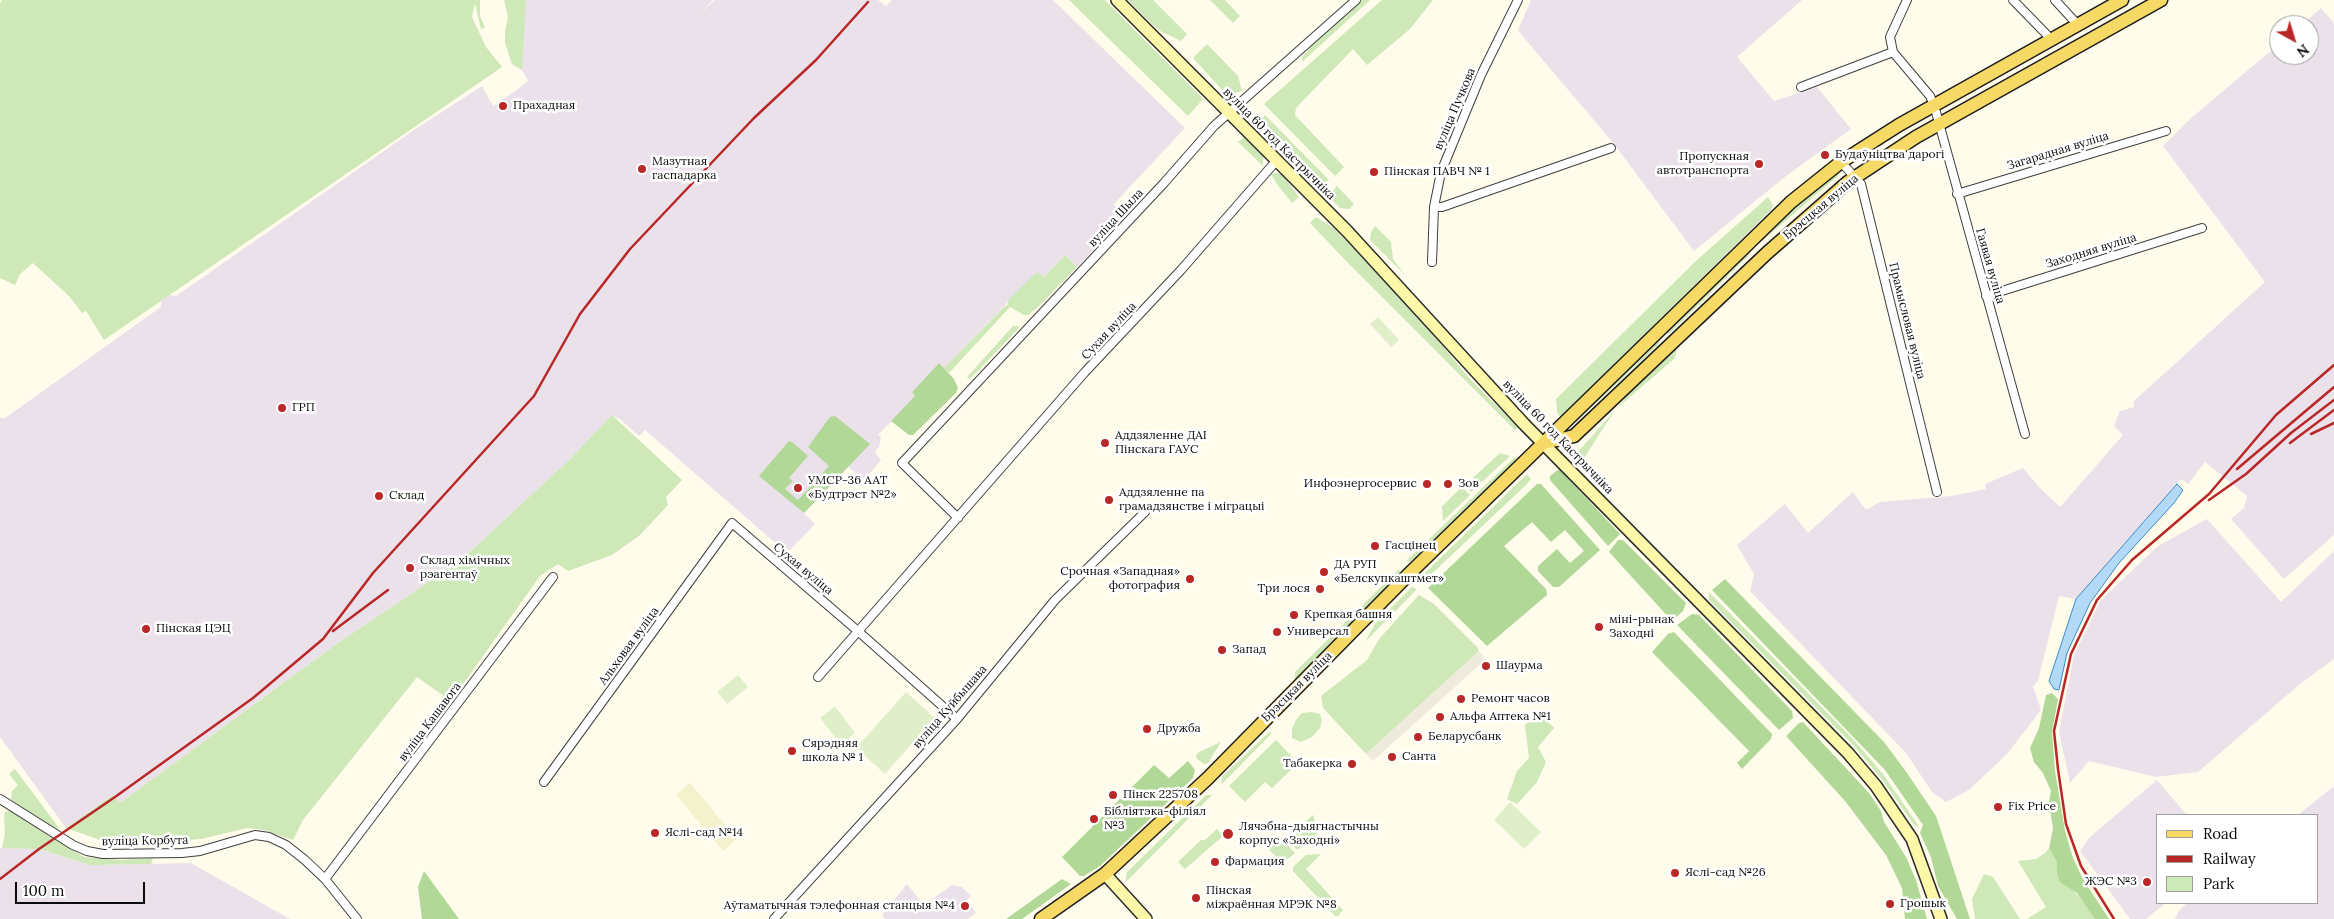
<!DOCTYPE html>
<html>
<head>
<meta charset="utf-8">
<style>
  body { margin:0 }
  #map { position:relative; width:2334px; height:919px; overflow:hidden; background:#fffcec; font-family:Lora,serif }
  canvas { display:block }
  .legend { position:absolute; left:2156px; top:814px; width:162px; height:90px; box-sizing:border-box; background:#fff; border:1px solid #9e9e9e; margin:0; padding:6px 9px; list-style:none; font-size:15px; color:#0c0c0c }
  .legend li { display:flex; align-items:center; gap:10px; height:25px }
  .legend b { width:25px; border:1px solid #9e9e9e }
  .north { position:absolute; left:2269px; top:15px; width:50px; height:50px; box-sizing:border-box; background:#fff; border:1px solid #9e9e9e; border-radius:50%; rotate:141deg; font-size:14px; font-weight:700; line-height:20px; text-align:center; color:#0c0c0c }
  .north::after { content:''; display:block; margin:auto; width:18px; height:22px; background:#b92827; clip-path:polygon(50% 0,100% 100%,50% 72%,0 100%) }
  .scale { position:absolute; left:15px; top:882px; width:130px; height:22px; box-sizing:border-box; border:2px solid #0c0c0c; border-top:0; padding-left:6px; font-size:15px; line-height:18px; white-space:nowrap; color:#0c0c0c; -webkit-text-stroke:4px #fff; paint-order:stroke }
</style>
</head>
<body>
<div id="map">
<canvas width="2334" height="919"></canvas>
<ul class="legend">
<li><b style="height:6px;background:#f6da65"></b>Road</li>
<li><b style="height:6px;background:#b92827"></b>Railway</li>
<li><b style="height:14px;background:#cee8b7"></b>Park</li>
</ul>
<div class="north">N</div>
<div class="scale">100 m</div>
</div>
<script>
const c = document.querySelector('canvas').getContext('2d');
c.lineJoin = 'round';
function fill(path, color) {
  c.fillStyle = color;
  c.fill(path, 'evenodd');
}
function poly(rows) {
  const path = new Path2D();
  for (const r of rows) {
    path.moveTo(r[0], r[1]);
    for (let i = 2; i < r.length; i += 2) path.lineTo(r[i], r[i + 1]);
  }
  return path;
}
function trace(path, color, width, dash) {
  c.strokeStyle = color;
  c.lineWidth = width;
  c.lineCap = dash ? 'butt' : 'round';
  c.setLineDash(dash || []);
  c.stroke(path);
}
function label(font, color, halo, rows, align = 'center') {
  c.font = font + ' Lora,serif';
  c.lineWidth = 5;
  c.setLineDash([]);
  c.textBaseline = 'middle';
  c.strokeStyle = halo;
  c.fillStyle = color;
  for (const [text, x, y, turn = 0] of rows) {
    c.save();
    c.translate(x, y);
    c.rotate((+turn || 0) * Math.PI / 180);
    c.textAlign = isNaN(turn) ? turn : align;
    if (halo) c.strokeText(text, 0, 0);
    c.fillText(text, 0, 0);
    c.restore();
  }
}
fill(poly([
  [525,0,713,0,701,13,715,0,878,0,886,6,892,0,1053,0,1185,128,1114,204,1126,216,1077,267,1065,255,1044,277,1037,272,944,368,939,363,912,392,916,396,878,435,881,437,879,447,875,452,881,460,864,480,848,467,804,513,815,524,787,553,645,430,639,436,621,420,612,415,569,460,460,561,335,645,120,803,113,795,66,828,0,737,0,418,5,418,161,307,161,301,169,295,176,296,414,130,482,86,493,106,514,92,528,81,522,70],
  [1531,0,1802,0,1737,57,1774,101,1817,87,1851,129,1786,176,1694,251,1614,144,1520,33,1518,30],
  [2321,8,2334,23,2334,535,2284,579,2231,519,2244,508,2247,496,2205,462,2188,484,2181,479,2076,599,2059,596,2038,681,2033,686,2041,710,2007,754,1969,790,1946,802,1932,792,1906,753,1750,591,1754,574,1737,545,1785,504,1808,533,1853,492,1866,510,1880,502,1952,496,1986,489,1985,484,2023,468,2040,488,2060,507,2123,435,2114,426,2120,411,2134,407,2134,401,2265,282,2163,146,2190,119,2279,44,2279,55,2309,55,2309,25,2302,25],
  [2207,519,2281,602,2334,551,2334,659,2300,684,2198,772,2156,777,2089,761,2070,783,2059,732,2074,655,2101,600,2158,546],
  [2157,780,2187,815,2158,815,2158,903,2166,903,2146,919,2130,919,2080,851,2090,837],
  [2334,786,2334,919,2175,919,2178,912,2187,903,2318,903,2318,815,2298,815],
  [0,848,39,849,90,865,191,863,290,919,0,919],
  [907,884,924,905,952,885,962,887,971,896,967,900,976,913,967,919,885,919,882,915]
]), '#ebe1eb');
fill(poly([
  [690,783,737,839,723,851,676,795]
]), '#f4f2cd');
fill(poly([
  [2,0,480,0,480,16,485,28,481,29,475,4,472,17,486,47,502,67,104,340,86,311,82,313,70,297,33,263,20,274,15,285,0,278,0,4],
  [504,0,526,0,522,70,512,64,505,43,505,31,508,17],
  [1069,0,1105,0,1203,99,1188,116],
  [1128,0,1153,0,1187,34,1181,41,1158,30],
  [1210,0,1225,0,1240,16,1233,23],
  [1362,0,1370,0,1303,61,1301,59,1317,39],
  [1382,0,1433,0,1410,29,1367,65,1353,49,1296,108,1295,115,1344,167,1335,176,1264,104],
  [1207,44,1238,76,1242,91,1230,94,1225,93,1193,58],
  [1265,115,1329,180,1319,186,1315,184,1256,124],
  [1244,137,1263,155,1263,166,1238,142],
  [1839,172,1840,174,1763,240,1761,239,1808,195],
  [1275,173,1282,174,1299,197,1292,203,1277,184,1271,174],
  [1337,186,1354,204,1349,209,1340,208,1333,201,1332,192],
  [1768,197,1773,205,1771,210,1560,417,1557,412,1556,399,1697,260],
  [1316,217,1335,229,1428,328,1469,378,1518,427,1515,430,1349,264,1310,223],
  [1375,226,1391,242,1393,259,1405,275,1370,240,1371,232],
  [1748,251,1751,251,1750,254,1669,334,1665,334],
  [1065,255,1077,267,1039,306,1028,315,1024,315,1010,307,949,373,944,368,1005,306,1007,306,1009,299,1037,272,1044,277],
  [1013,326,1018,326,1019,328,972,377,970,379,967,377],
  [1657,339,1660,340,1658,345,1576,422,1574,420],
  [1677,349,1675,358,1615,410,1584,458,1578,452,1632,391],
  [612,415,682,480,666,497,668,505,640,535,612,555,568,571,558,564,540,576,451,701,417,677,303,820,293,840,264,830,247,828,201,839,139,844,100,840,66,828,113,795,120,803,335,645,460,561,569,460],
  [1500,453,1510,456,1471,492,1465,485],
  [1515,457,1516,460,1411,561,1406,561],
  [1527,474,1531,479,1527,484,1423,582,1425,573],
  [1462,487,1470,495,1443,521,1442,506],
  [1399,569,1401,575,1295,681,1295,672],
  [1412,587,1417,589,1365,642,1375,624],
  [1709,592,1853,739,1883,774,1920,828,1914,825,1881,778,1853,745,1709,600],
  [1419,595,1434,604,1477,647,1479,651,1366,754,1323,708,1321,696,1367,660,1379,639],
  [1538,711,1554,728,1538,747,1546,762,1537,782,1517,804,1507,799,1517,771,1529,758,1525,725],
  [1312,712,1320,714,1322,720,1320,728,1312,737,1301,742,1292,738,1292,729,1296,720,1302,713],
  [1269,732,1272,733,1221,785,1222,777],
  [1276,740,1298,763,1272,788,1265,782,1245,802,1229,786],
  [1221,742,1208,763,1204,764,1197,759,1196,755,1199,752],
  [15,769,59,828,56,830,11,800,12,791,18,785,9,774],
  [1206,795,1212,795,1125,883,1127,872],
  [10,811,84,857,121,860,153,858,151,864,90,865,39,849,2,848,5,834,4,815,5,812],
  [1313,815,1318,830,1317,834,1299,849,1296,849,1287,838],
  [1217,829,1223,836,1185,869,1178,862,1201,840,1205,840],
  [1281,838,1295,853,1283,863,1268,849],
  [2049,848,2057,862,2057,873,2084,902,2095,919,2027,919,2046,907,2018,861,2036,859,2045,853],
  [1321,854,1306,869,1343,910,1338,916,1335,916,1293,871,1293,867,1306,855],
  [1984,874,1993,877,2020,919,1975,919,1972,899]
]), '#cee8b7');
fill(poly([
  [939,363,954,379,958,388,956,393,913,435,909,435,891,421,915,396,912,392],
  [835,416,870,444,804,513,759,476,789,441,792,442,808,456,789,478,793,481,785,489,798,500,829,466,808,447,830,417],
  [1559,469,1620,534,1608,546,1550,480,1550,476],
  [1537,484,1541,484,1600,550,1559,587,1553,587,1538,571,1538,566,1557,549,1570,563,1584,551,1565,530,1551,542,1532,522,1504,546,1546,589,1547,595,1487,646,1428,588],
  [1618,540,1623,540,1686,603,1683,611,1672,621,1609,552],
  [1725,579,1884,742,1907,773,1936,816,1970,919,1957,919,1938,886,1931,857,1920,833,1923,825,1885,770,1712,590],
  [1692,614,1699,615,1792,711,1793,718,1779,730,1677,625],
  [1674,632,1772,734,1771,739,1742,769,1737,763,1749,751,1652,652,1668,634],
  [2052,693,2058,699,2052,732,2055,771,2065,831,2073,858,2083,879,2109,919,2095,919,2077,893,2060,882,2057,873,2057,862,2049,848,2053,829,2049,802,2051,791,2043,773,2034,762,2030,748,2039,728,2046,695],
  [1803,722,1869,793,1881,811,1884,822,1906,857,1916,880,1927,919,1905,919,1902,888,1886,855,1845,801,1786,736,1799,723],
  [1188,761,1195,770,1193,778,1100,866,1084,876,1080,876,1062,857,1154,765,1169,778],
  [424,871,440,893,459,919,422,919,418,887],
  [1062,879,1071,884,1022,919,1006,919]
]), '#b1d897');
fill(poly([
  [1378,317,1399,340,1391,347,1370,324],
  [738,675,748,687,727,704,717,692],
  [906,692,935,718,885,774,856,748],
  [835,706,855,733,841,745,820,718],
  [1510,802,1541,832,1524,849,1494,820]
]), '#e0efc9');
fill(poly([
  [1479,651,1486,659,1373,761,1366,754]
]), '#eeeadc');
const water = poly([
  [2177,484,2183,490,2174,503,2119,563,2090,603,2067,653,2059,690,2054,689,2049,681,2076,599,2177,484]
]);
fill(water, '#b2d9f5');
trace(water, '#3b8aca', 1);
const street = poly([
  [1907,0,1890,37,1893,52,1930,96,1934,105,2025,434],
  [2013,0,2051,39],
  [2055,0,2077,24],
  [1801,87,1893,52],
  [1841,162,1861,184,1937,492],
  [1957,194,2166,131],
  [1434,207,1442,207,1611,148],
  [1432,262,1434,207,1441,172,1481,75,1518,0],
  [1986,296,2202,228],
  [958,518,902,463,1164,183,1214,126,1356,0],
  [818,677,1085,372,1181,270,1277,160],
  [544,782,732,523,859,632,957,719],
  [0,799,73,845,87,851,103,854,182,853,200,851,255,835,269,837,286,845,305,860,325,879,357,919],
  [325,879,553,577],
  [774,919,957,719,1055,600,1145,512]
]);
const secondary = poly([
  [1117,0,1347,231,1524,424,1848,753,1876,786,1912,839,1941,919],
  [1105,874,1146,919]
]);
const primary = poly([
  [1544,443,1574,436,1767,253,1848,182,1916,137,2161,0],
  [1041,919,1105,874,1208,778,1409,574,1791,202,1841,162,1899,125,2122,0]
]);
trace(street, '#3f3f3f', 10);
trace(secondary, '#2e2e2e', 14);
trace(primary, '#1d1d1d', 15);
trace(street, '#fff', 8);
trace(secondary, '#fdf8a9', 11);
trace(primary, '#f6da65', 12);
trace(poly([
  [2311,434,2334,423],
  [2290,443,2334,410],
  [2237,469,2334,387],
  [2209,500,2246,474,2291,433,2334,400],
  [333,631,388,590],
  [0,879,39,849,115,797,253,698,323,639,373,573,534,396,580,314,630,249,754,118,816,60,868,2],
  [2114,919,2081,866,2066,824,2058,769,2054,731,2071,654,2097,600,2132,560,2209,494,2276,415,2334,365]
]), '#b92827', 2.5);
for (const [x, y, r, color] of [
  [503,106,5,"#b92827"],
  [1825,155,5,"#b92827"],
  [1759,164,5,"#b92827"],
  [642,169,5,"#b92827"],
  [1374,172,5,"#b92827"],
  [282,408,5,"#b92827"],
  [1105,443,5,"#b92827"],
  [1427,484,5,"#b92827"],
  [1448,484,5,"#b92827"],
  [798,488,5,"#b92827"],
  [379,496,5,"#b92827"],
  [1109,500,5,"#b92827"],
  [1375,546,5,"#b92827"],
  [410,568,5,"#b92827"],
  [1324,572,5,"#b92827"],
  [1190,579,5,"#b92827"],
  [1320,589,5,"#b92827"],
  [1294,615,5,"#b92827"],
  [1599,627,5,"#b92827"],
  [146,629,5,"#b92827"],
  [1277,632,5,"#b92827"],
  [1222,650,5,"#b92827"],
  [1486,666,5,"#b92827"],
  [1461,699,5,"#b92827"],
  [1440,717,5,"#b92827"],
  [1147,729,5,"#b92827"],
  [1418,737,5,"#b92827"],
  [792,751,5,"#b92827"],
  [1392,757,5,"#b92827"],
  [1352,764,5,"#b92827"],
  [1113,795,5,"#b92827"],
  [1998,807,5,"#b92827"],
  [1094,819,5,"#b92827"],
  [655,833,5,"#b92827"],
  [1228,834,6,"#b92827"],
  [1215,862,5,"#b92827"],
  [1675,873,5,"#b92827"],
  [2147,882,5,"#b92827"],
  [1196,898,5,"#b92827"],
  [1890,904,5,"#b92827"],
  [965,906,5,"#b92827"]
]) {
  const dot = new Path2D();
  dot.arc(x, y, r, 0, 2 * Math.PI);
  c.fillStyle = color;
  c.fill(dot);
  trace(dot, '#fff', 2);
}
label('12px', '#0c0c0c', '#fff', [
  ["Прахадная",513,106],
  ["Будаўніцтва дарогі",1835,155],
  ["Пропускная",1749,157,"right"],
  ["автотранспорта",1749,171,"right"],
  ["Мазутная",652,162],
  ["гаспадарка",652,176],
  ["Пінская ПАВЧ № 1",1384,172],
  ["ГРП",292,408],
  ["Аддзяленне ДАІ",1115,436],
  ["Пінскага ГАУС",1115,450],
  ["УМСР-36 ААТ",808,481],
  ["«Будтрэст №2»",808,495],
  ["Инфоэнергосервис",1417,484,"right"],
  ["Зов",1458,484],
  ["Аддзяленне па",1119,493],
  ["грамадзянстве і міграцыі",1119,507],
  ["Склад",389,496],
  ["Гасцінец",1385,546],
  ["Склад хімічных",420,561],
  ["рэагентаў",420,575],
  ["ДА РУП",1334,565],
  ["«Белскупкаштмет»",1334,579],
  ["Срочная «Западная»",1180,572,"right"],
  ["фотография",1180,586,"right"],
  ["Три лося",1310,589,"right"],
  ["Крепкая башня",1304,615],
  ["міні-рынак",1609,620],
  ["Заходні",1609,634],
  ["Пінская ЦЭЦ",156,629],
  ["Универсал",1287,632],
  ["Запад",1232,650],
  ["Шаурма",1496,666],
  ["Ремонт часов",1471,699],
  ["Альфа Аптека №1",1450,717],
  ["Дружба",1157,729],
  ["Беларусбанк",1428,737],
  ["Сярэдняя",802,744],
  ["школа № 1",802,758],
  ["Санта",1402,757],
  ["Табакерка",1342,764,"right"],
  ["Пінск 225708",1123,795],
  ["Fix Price",2008,807],
  ["Бібліятэка-філіял",1104,812],
  ["№3",1104,826],
  ["Лячэбна-дыягнастычны",1239,827],
  ["корпус «Заходні»",1239,841],
  ["Яслі-сад №14",665,833],
  ["Фармация",1225,862],
  ["Яслі-сад №26",1685,873],
  ["ЖЭС №3",2137,882,"right"],
  ["Пінская",1206,891],
  ["міжраённая МРЭК №8",1206,905],
  ["Грошык",1900,904],
  ["Аўтаматычная тэлефонная станцыя №4",955,906,"right"]
], 'left');
label('12px', '#0c0c0c', '#fff', [
  ["вуліца Пучкова",1455,109,-67],
  ["вуліца 60 год Кастрычніка",1279,144,45],
  ["Загарадная вуліца",2058,151,-17],
  ["Брэсцкая вуліца",1821,207,-40],
  ["вуліца Шыла",1116,218,-47],
  ["Заходняя вуліца",2091,251,-17],
  ["Гаявая вуліца",1990,266,74],
  ["Прамысловая вуліца",1907,321,76],
  ["Сухая вуліца",1109,331,-47],
  ["вуліца 60 год Кастрычніка",1558,437,46],
  ["Сухая вуліца",803,569,40],
  ["Альховая вуліца",629,646,-54],
  ["Брэсцкая вуліца",1297,687,-45],
  ["вуліца Куйбышава",950,707,-49],
  ["вуліца Кашавога",430,722,-53],
  ["вуліца Корбута",145,841,-1]
]);
</script>
</body>
</html>
